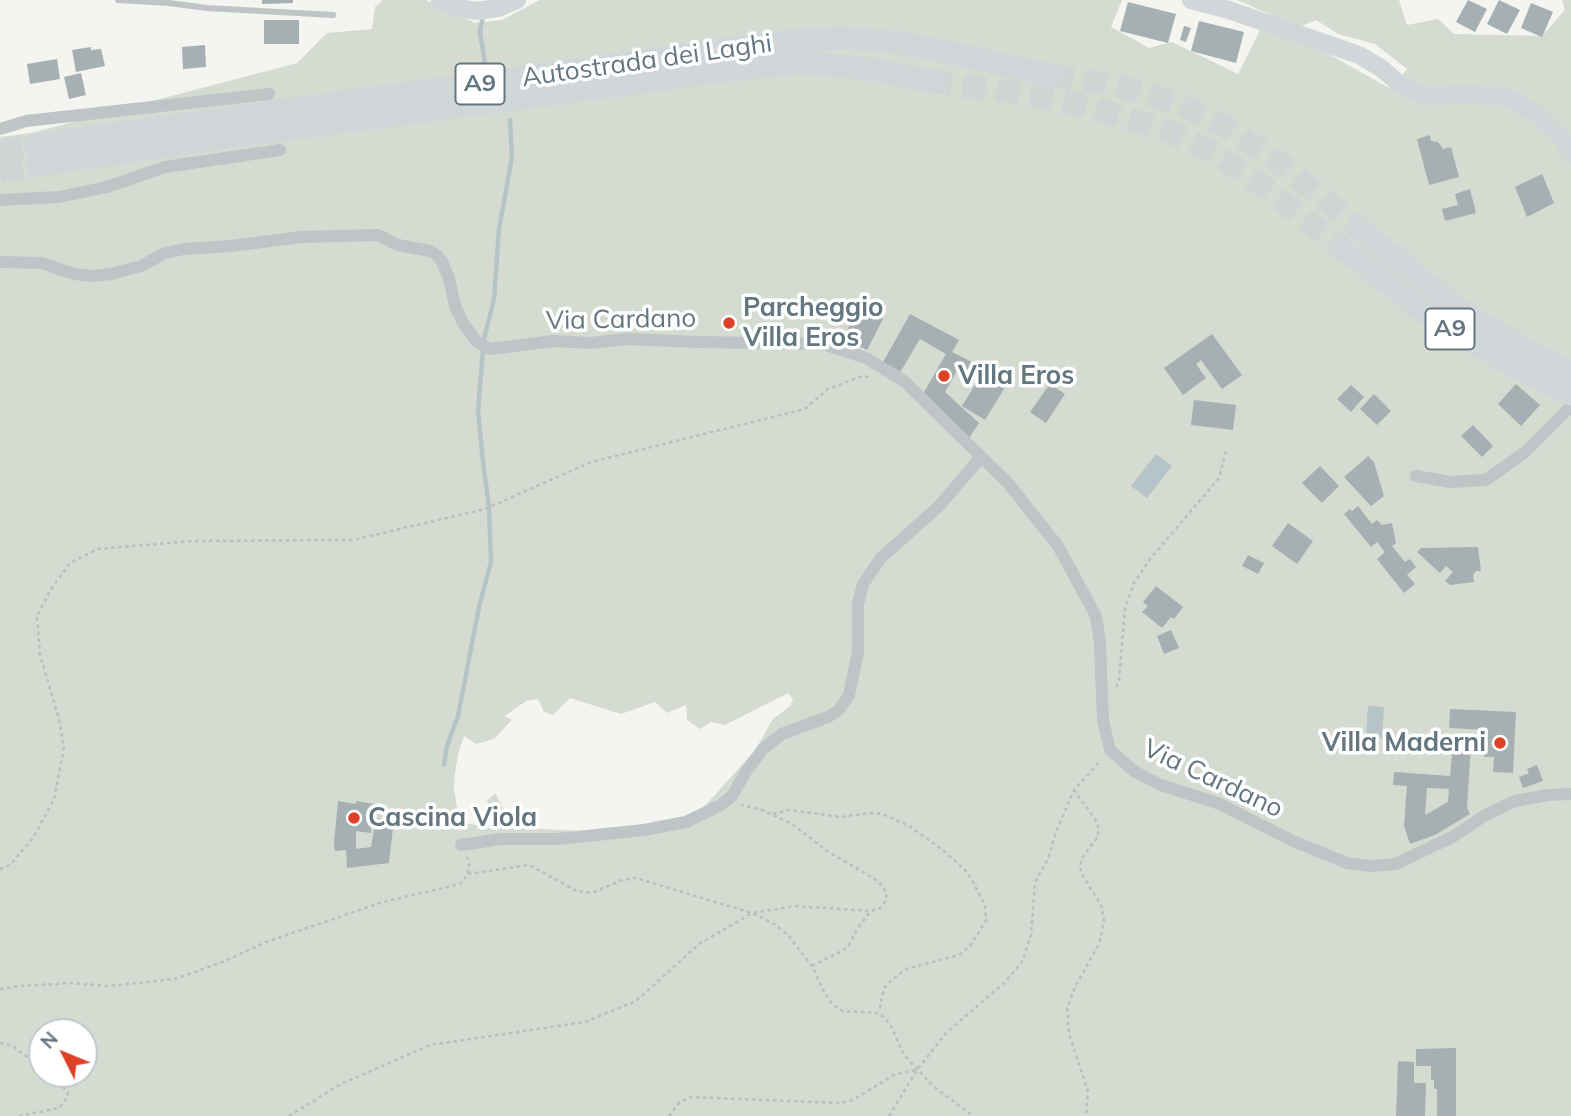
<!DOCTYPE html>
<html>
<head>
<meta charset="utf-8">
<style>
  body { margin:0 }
  #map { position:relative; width:1571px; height:1116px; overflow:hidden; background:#f4f4f0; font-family:Mulish,sans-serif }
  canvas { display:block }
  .north { position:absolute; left:28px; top:1018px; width:70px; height:70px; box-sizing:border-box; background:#fff; border:2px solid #c1c8cc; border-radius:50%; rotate:313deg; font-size:19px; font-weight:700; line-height:28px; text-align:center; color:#647680 }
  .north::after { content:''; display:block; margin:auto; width:24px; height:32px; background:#de4126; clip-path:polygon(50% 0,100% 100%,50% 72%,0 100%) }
</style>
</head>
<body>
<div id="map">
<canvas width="1571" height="1116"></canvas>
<div class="north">N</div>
</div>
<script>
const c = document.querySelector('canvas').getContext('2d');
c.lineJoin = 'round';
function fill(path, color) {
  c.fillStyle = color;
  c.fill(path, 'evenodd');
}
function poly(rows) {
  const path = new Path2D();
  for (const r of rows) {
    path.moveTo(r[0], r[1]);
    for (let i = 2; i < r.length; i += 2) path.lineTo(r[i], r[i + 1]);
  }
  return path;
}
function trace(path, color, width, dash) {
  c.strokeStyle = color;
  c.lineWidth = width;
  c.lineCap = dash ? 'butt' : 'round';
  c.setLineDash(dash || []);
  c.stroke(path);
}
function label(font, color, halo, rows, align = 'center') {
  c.font = font + ' Mulish,sans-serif';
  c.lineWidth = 7;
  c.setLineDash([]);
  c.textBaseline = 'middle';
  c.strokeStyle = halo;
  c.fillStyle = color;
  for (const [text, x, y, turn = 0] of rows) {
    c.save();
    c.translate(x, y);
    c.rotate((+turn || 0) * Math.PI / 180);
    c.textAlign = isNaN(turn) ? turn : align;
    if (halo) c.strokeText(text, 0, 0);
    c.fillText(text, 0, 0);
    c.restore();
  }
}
fill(poly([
  [383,0,426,0,475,23,502,20,540,0,1122,0,1111,27,1149,48,1172,42,1238,74,1261,28,1307,42,1391,89,1407,69,1375,44,1338,34,1316,20,1299,27,1237,0,1399,0,1407,25,1438,19,1454,34,1542,36,1565,10,1562,0,1571,0,1571,1116,0,1116,0,137,31,133,297,63,327,33,372,29,375,7],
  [788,693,793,699,790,706,772,720,756,749,704,807,679,822,588,831,514,828,495,793,487,801,497,830,459,821,454,789,455,772,459,751,464,736,476,744,494,739,512,720,505,716,526,701,538,699,544,712,553,715,570,698,621,714,655,702,667,713,686,705,687,720,700,729,711,722,725,725],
  [42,1032,84,1032,84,1074,42,1074]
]), '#d6dbd1');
fill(poly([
  [1156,454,1172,466,1147,498,1131,486],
  [1368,706,1384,707,1382,738,1366,737]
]), '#b7c4c7');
trace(poly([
  [483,15,480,32,485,63],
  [444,765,447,746,458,716,479,607,491,562,489,507,483,462,478,410,484,339,494,299,499,229,512,157,510,120]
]), '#b7c4c7', 4.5);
fill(poly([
  [262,0,293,0,293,3,262,4],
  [1468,0,1487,9,1475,32,1456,22],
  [1499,0,1520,10,1507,34,1487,24],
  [1128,2,1176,14,1168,43,1120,31],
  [1531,3,1553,12,1542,37,1521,28],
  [264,20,299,20,299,44,264,44],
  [1199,21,1244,32,1236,63,1191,51],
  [1184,26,1191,28,1186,42,1180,40],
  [205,45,206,67,183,69,182,47],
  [91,47,91,50,101,49,105,66,76,72,72,50],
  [57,59,60,79,30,84,27,64],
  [81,73,86,95,69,99,64,77],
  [1430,135,1431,141,1438,142,1443,149,1451,147,1459,177,1429,185,1417,139],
  [1542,174,1554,203,1527,217,1515,187],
  [1470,189,1476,213,1445,221,1442,209,1458,205,1455,194],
  [859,307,883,319,867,350,843,338],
  [910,314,959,340,952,352,984,368,978,380,957,371,945,392,979,423,969,438,923,394,946,354,920,339,899,374,882,364],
  [1212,334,1242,375,1222,389,1201,360,1196,364,1206,378,1183,395,1164,368],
  [984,370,1007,384,985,420,962,406],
  [1050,384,1065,394,1046,423,1030,412],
  [1516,384,1540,405,1521,426,1498,404],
  [1351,385,1364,397,1351,412,1337,399],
  [1374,394,1391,411,1377,425,1360,409],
  [1194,400,1236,405,1233,430,1191,425],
  [1473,425,1493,446,1482,457,1461,436],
  [1368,456,1374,462,1384,496,1371,506,1344,477],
  [1320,466,1339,486,1322,503,1302,483],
  [1358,506,1372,524,1377,520,1382,525,1392,523,1396,543,1392,546,1405,562,1410,559,1416,567,1407,575,1415,584,1404,593,1377,559,1385,552,1377,542,1371,547,1344,514,1350,509,1352,511],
  [1288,523,1313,541,1297,564,1272,546],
  [1478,547,1481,571,1476,571,1473,575,1474,582,1450,585,1445,581,1453,572,1446,566,1440,573,1417,552,1421,548],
  [1248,555,1264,563,1258,574,1242,566],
  [1156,586,1183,607,1174,619,1171,617,1162,628,1142,612,1148,606,1143,602],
  [1171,630,1179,648,1164,654,1157,636],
  [1450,709,1516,712,1513,773,1493,772,1494,757,1484,757,1486,730,1449,728],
  [1453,743,1471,744,1467,808,1470,814,1435,835,1410,844,1404,826,1407,786,1393,785,1394,772,1450,776],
  [1427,788,1449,789,1448,802,1425,815],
  [1537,765,1543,781,1523,788,1519,777,1529,773,1527,769],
  [338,801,356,804,356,801,374,804,371,833,356,831,356,849,371,847,376,818,394,819,389,863,347,868,346,850,335,851,334,843],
  [1456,1048,1456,1116,1437,1116,1437,1089,1434,1089,1434,1080,1431,1080,1431,1066,1416,1066,1416,1049],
  [1398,1061,1414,1062,1414,1083,1426,1083,1425,1116,1396,1116]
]), '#a6afb2');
trace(poly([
  [1050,75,1124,87,1180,104,1225,127,1278,162,1359,228],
  [929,81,1046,97,1118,115,1175,134,1218,155,1262,185,1342,248],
  [0,152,35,145],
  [0,172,37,165]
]), '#d0d4d4', 23, [23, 11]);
trace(poly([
  [1116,687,1119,680,1125,608,1134,583,1150,559,1219,478,1226,451],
  [1074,790,1097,822,1099,830,1097,838,1082,858,1080,867,1083,876,1101,905,1104,921,1099,944,1075,987,1067,1009,1069,1034,1088,1091,1086,1116],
  [773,814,789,810,841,817,870,813,882,814,909,826,944,851,968,873,985,905,986,921,970,946,959,955,906,969,894,978,884,988,879,1012],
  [0,869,10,865,33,838,54,799,64,748,59,719,40,655,37,616,51,589,70,563,98,549,192,541,353,540,485,509,591,462,805,409,828,389,862,376,869,377],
  [468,874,529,865,577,891,592,893,622,880,636,878,752,913,774,924,788,935,812,966,825,994,832,1004,843,1011,879,1013,890,1024,904,1055,933,1086,973,1116],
  [812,966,842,951,849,945,857,929,871,911],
  [0,989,21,986,71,983,109,986,175,979,225,961,266,942,383,902,460,884,468,874,469,864,467,857],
  [0,1043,13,1046,42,1069],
  [19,1116,59,1108,65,1101,68,1094,62,1085,48,1074],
  [289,1116,341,1084,430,1045,585,1022,636,1001,699,944,752,913,795,906,871,911,880,908,885,902,887,893,878,881,827,851,792,824,762,810,742,805],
  [669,1116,679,1103,689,1097,841,1103,853,1100,894,1075,915,1070],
  [889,1116,917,1070,947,1032,1004,983,1022,962,1031,935,1035,882,1048,859,1056,832,1074,790,1101,760]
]), '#bbbdbf', 2.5, [3.5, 3.5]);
trace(poly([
  [118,0,169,3,207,8,333,15]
]), '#bfc4c6', 6);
trace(poly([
  [0,129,26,121,269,94],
  [0,200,59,197,107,187,165,167,280,150],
  [0,262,42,263,74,274,92,276,111,274,141,266,165,253,184,249,231,246,302,237,378,235,398,245,430,251,438,256,442,262,449,278,455,306,463,323,476,341,490,349,553,341,591,343,626,339,698,342,823,344,866,358,904,381,1008,483,1058,546,1096,616,1100,643,1103,720,1110,750,1134,771,1161,785,1220,804,1293,841,1347,863,1371,866,1396,864,1454,836,1484,816,1515,801,1548,795,1571,794],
  [1416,476,1450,482,1486,480,1524,453,1571,406],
  [461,845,501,839,558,839,644,830,686,822,719,806,732,796,745,773,763,749,782,734,828,717,839,710,849,695,858,652,858,604,863,584,881,558,939,506,981,457]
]), '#bfc4c6', 12);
trace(poly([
  [440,0,453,7,476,11,498,8,517,0],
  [1191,0,1229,10,1359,55,1381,68,1403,87,1426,96,1469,94,1505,97,1523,105,1538,116,1559,135,1571,154]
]), '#d1d6d9', 18);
trace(poly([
  [35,145,749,46,803,40,843,38,895,42,938,50,1050,75],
  [37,165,214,139,753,67,809,63,870,69,929,81],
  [1359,228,1455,306,1531,353,1571,372],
  [1342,248,1419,308,1449,329,1523,371,1571,394]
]), '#d1d6d9', 23);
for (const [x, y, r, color] of [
  [729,323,7,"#de4126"],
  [944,376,7,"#de4126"],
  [1500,743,7,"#de4126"],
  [354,818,7,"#de4126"]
]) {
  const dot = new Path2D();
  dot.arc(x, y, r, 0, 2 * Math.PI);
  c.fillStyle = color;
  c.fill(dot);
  trace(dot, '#fff', 2.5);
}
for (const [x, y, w] of [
  [480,84,49],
  [1450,329,49]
]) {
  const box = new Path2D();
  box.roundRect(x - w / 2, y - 20.5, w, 41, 5);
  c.fillStyle = '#fff';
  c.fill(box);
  trace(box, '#647680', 2);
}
label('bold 24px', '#647680', null, [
  ["A9",480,84],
  ["A9",1450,329]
]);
label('26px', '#647680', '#fff', [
  ["Autostrada dei Laghi",647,61,-8],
  ["Via Cardano",621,320,-1],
  ["Via Cardano",1213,779,25]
]);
label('bold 26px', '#647680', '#fff', [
  ["Parcheggio",743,308],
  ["Villa Eros",743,338],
  ["Villa Eros",958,376],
  ["Villa Maderni",1486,743,"right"],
  ["Cascina Viola",368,818]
], 'left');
</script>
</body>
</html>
